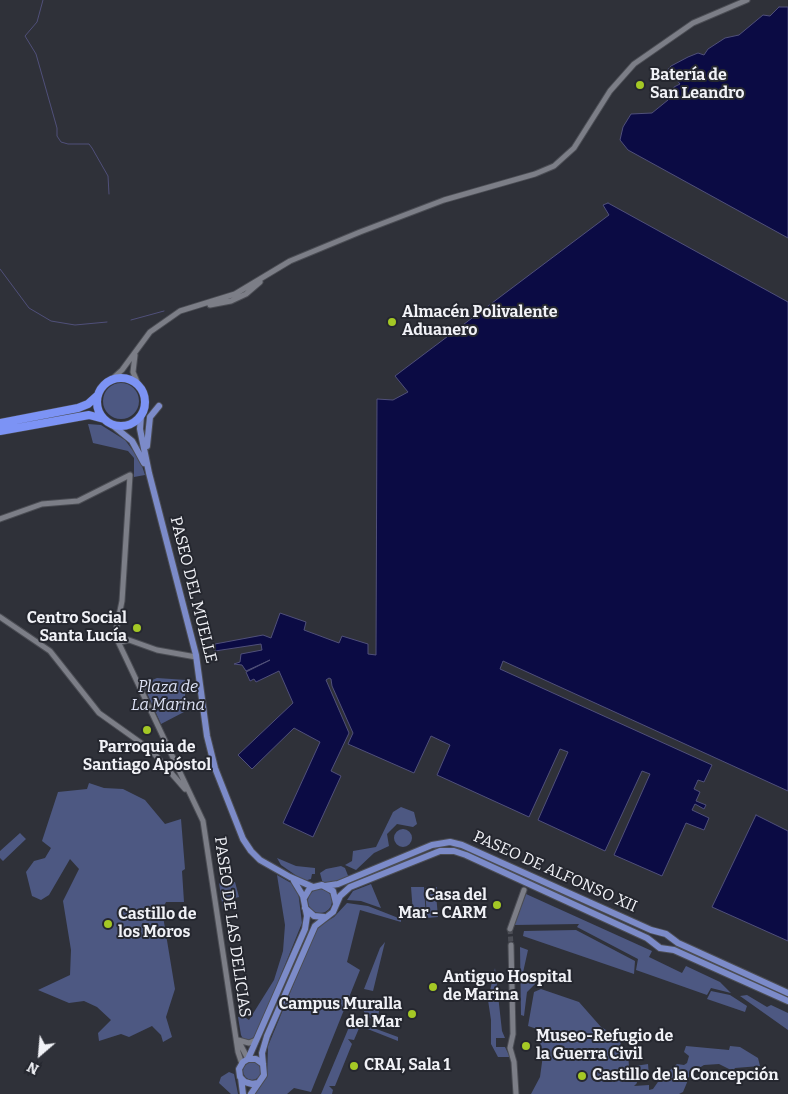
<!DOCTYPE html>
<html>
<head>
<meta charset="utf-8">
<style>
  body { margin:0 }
  #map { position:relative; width:788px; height:1094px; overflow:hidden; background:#2f3139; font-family:Bitter,serif }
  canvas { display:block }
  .north { position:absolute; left:15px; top:1029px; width:50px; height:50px; -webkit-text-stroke:4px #25272f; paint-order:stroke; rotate:207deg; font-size:14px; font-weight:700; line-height:20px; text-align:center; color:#f1f2f7 }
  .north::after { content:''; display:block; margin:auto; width:18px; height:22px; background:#f1f2f7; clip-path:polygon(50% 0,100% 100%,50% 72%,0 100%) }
</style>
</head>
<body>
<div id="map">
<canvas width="788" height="1094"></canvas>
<div class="north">N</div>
</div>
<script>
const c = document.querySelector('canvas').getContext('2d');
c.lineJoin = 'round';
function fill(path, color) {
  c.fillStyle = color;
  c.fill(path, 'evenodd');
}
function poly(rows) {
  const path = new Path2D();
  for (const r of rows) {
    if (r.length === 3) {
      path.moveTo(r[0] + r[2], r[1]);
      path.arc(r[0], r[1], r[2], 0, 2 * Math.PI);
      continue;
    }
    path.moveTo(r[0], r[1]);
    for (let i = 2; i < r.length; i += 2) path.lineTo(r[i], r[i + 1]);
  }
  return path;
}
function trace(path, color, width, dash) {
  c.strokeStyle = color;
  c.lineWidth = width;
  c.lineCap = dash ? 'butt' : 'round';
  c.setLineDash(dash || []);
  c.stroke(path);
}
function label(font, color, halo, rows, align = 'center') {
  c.font = font + ' Bitter,serif';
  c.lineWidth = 4;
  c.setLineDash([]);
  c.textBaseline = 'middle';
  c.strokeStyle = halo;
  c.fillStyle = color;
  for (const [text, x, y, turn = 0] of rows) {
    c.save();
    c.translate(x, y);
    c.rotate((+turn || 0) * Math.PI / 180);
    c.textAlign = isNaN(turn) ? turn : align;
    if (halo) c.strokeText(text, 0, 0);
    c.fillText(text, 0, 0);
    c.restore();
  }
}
fill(poly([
  [121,401,18],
  [88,424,101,425,125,440,140,460,145,475,134,477,134,458,128,451,93,443],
  [157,678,186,680,184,712,161,724,143,684],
  [89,783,104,788,123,789,145,800,165,824,181,819,185,869,182,871,184,902,166,902,162,910,175,989,166,1017,172,1037,163,1042,161,1035,152,1026,129,1037,121,1034,99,1041,98,1033,111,1020,97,1007,84,1001,69,1003,38,990,70,975,71,950,63,901,79,869,70,859,49,895,41,900,32,896,26,872,34,861,45,858,51,848,42,841,58,792,87,789],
  [401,807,414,812,417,824,413,827,397,824,387,834,389,846,374,853,356,870,345,865,352,861,353,851,376,847,393,812],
  [403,838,9],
  [20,833,26,839,3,861,0,858,0,851],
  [277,858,296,866,315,868,315,874,312,874,311,879,304,881,281,865],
  [341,866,345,868,349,878,323,884,320,873,326,869],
  [277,875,291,883,298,891,302,923,259,1029,254,1038,249,1041,243,1039,241,1035,238,1017,243,1016,249,1020,274,980,283,951,285,925],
  [235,882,239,897,235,898,236,905,223,909,219,883],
  [371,884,381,908,361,901,347,900,353,891],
  [411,887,424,887,426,917,413,913],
  [437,887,437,892,426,894,436,894,438,917,427,918,425,888],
  [320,901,12],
  [526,894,652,951,649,957,682,973,686,966,720,982,731,993,711,988,707,995,636,970,638,959,577,927,579,924,514,925],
  [347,903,368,906,401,919,401,922,360,910,347,962,360,970,311,1092,294,1088,287,1094,255,1094,267,1077,268,1046,314,935,319,926,334,917],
  [576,930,635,961,634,974,523,936,524,931],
  [385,942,373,991,364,989,380,948],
  [520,947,528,950,522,977,537,982,527,992,524,1016,521,1015],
  [495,968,502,1031,505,1038,496,1038,496,1047,505,1047,510,1057,498,1057,491,1044,491,1020,488,1000],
  [541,989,579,1002,601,1027,624,1041,625,1043,621,1042,619,1050,628,1052,629,1067,648,1064,649,1076,636,1078,637,1083,634,1086,649,1085,649,1090,653,1089,660,1079,677,1064,684,1065,687,1063,689,1056,684,1052,686,1046,729,1050,730,1046,740,1047,758,1058,760,1066,735,1068,733,1071,719,1064,704,1065,691,1073,683,1092,679,1094,531,1094,540,1077,543,1055,537,1029,528,1026,534,992],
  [711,991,730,995,747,1006,745,1012,707,999],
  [747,995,767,1007,771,1005,788,1013,788,1030,740,996],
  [362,998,376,1000,375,1007,380,1008,377,1019,370,1018,364,1012],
  [352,1020,398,1037,398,1041,360,1026,354,1040,348,1039,352,1044,335,1086,329,1086,333,1090,332,1094,321,1094],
  [252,1071,9],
  [229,1072,234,1074,238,1094,231,1094,219,1083,221,1077]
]), '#4d5882');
const water = poly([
  [779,7,788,7,788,238,628,150,620,140,623,127,631,114,652,113,668,100,670,94,674,94,674,87,680,84,676,79,670,78,668,69,671,66,688,57,698,53,704,55,708,49,725,38,739,35,763,15,770,16,779,7],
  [608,203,788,302,788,791,503,661,500,669,712,765,704,782,698,780,694,789,700,792,696,801,706,805,704,809,695,804,692,810,709,818,704,830,686,823,662,876,614,855,650,774,642,771,605,851,538,820,568,752,560,749,529,817,437,775,450,745,431,736,414,773,348,744,353,733,332,686,331,679,329,678,326,680,349,733,331,771,341,776,313,837,283,823,320,742,294,728,252,769,238,755,293,703,279,671,256,682,254,679,250,681,246,672,270,660,246,671,242,665,234,664,240,662,241,654,262,650,261,644,215,651,215,644,263,635,271,638,280,613,306,622,304,630,339,643,342,636,368,644,368,654,376,655,377,399,393,400,408,392,395,376,609,215,603,205,608,203],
  [756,815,788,831,788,941,712,907,756,815]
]);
fill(water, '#0b0b44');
trace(water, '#50507a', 1);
trace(poly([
  [43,0,37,22,25,36,36,54,57,128,57,136,61,142,68,144,89,144,92,148,108,176,109,194],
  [0,269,29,308,51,321,75,325,107,322],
  [131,320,164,311]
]), '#50507a', 1);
trace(poly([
  [510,929,511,945]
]), '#4c4e56', 5, [5, 2.5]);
const minor = poly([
  [210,305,231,301,246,294,260,282],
  [135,355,133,372,138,384],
  [112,379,122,370,150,332,180,311,235,294,290,261,360,232,444,200,535,174,554,166,574,148,610,91,634,64,693,23,747,0],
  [0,519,42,504,78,501,130,475,122,601,115,635,203,821,238,1052,242,1064],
  [0,617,50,651,99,713,151,750,185,789],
  [120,642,129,640,157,650,196,657],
  [510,929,524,890],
  [511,945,513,1034,510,1048,514,1062,516,1094],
  [238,1040,248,1059],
  [238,1040,249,1043,256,1040]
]);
const major = poly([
  [141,416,140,429,149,473,196,655,207,736,215,768,243,839,251,851,260,860,290,877,313,887],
  [111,424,132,441,144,463],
  [147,446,150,417,159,406],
  [325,886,338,884,432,845,450,842,462,845,651,930,666,934,678,943,788,993],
  [304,898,310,888,322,885,333,891,336,903],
  [305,908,314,916,324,917],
  [248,1059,305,929,307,916,303,896,294,881],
  [241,1078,243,1094],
  [258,1083,252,1084,245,1082,240,1077,239,1069,243,1062,248,1059,256,1059,263,1064],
  [251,1094,264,1075,262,1053,267,1036,315,926,333,912,340,896,350,887,440,851,454,851,466,855,647,938,660,948,674,950,788,1001]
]);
const highway = poly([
  [121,402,24],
  [0,423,78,408,88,404,98,395],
  [0,431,89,415,104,419]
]);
trace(minor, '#4b4d54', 7);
trace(major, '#4b4d54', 8);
trace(highway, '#4b4d54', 9);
trace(minor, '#7c7e87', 5);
trace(major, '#7c8bc9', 6);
trace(highway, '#7c93f5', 8);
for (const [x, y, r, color] of [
  [640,85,5,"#a4c825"],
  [392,322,5,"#a4c825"],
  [137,628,5,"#a4c825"],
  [147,730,5,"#a4c825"],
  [497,905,5,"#a4c825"],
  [108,924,5,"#a4c825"],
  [433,987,5,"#a4c825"],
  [412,1014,5,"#a4c825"],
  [526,1046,5,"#a4c825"],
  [354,1066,5,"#a4c825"],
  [582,1076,5,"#a4c825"]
]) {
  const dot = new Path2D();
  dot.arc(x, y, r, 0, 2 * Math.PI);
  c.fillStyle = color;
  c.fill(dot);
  trace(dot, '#25272f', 2);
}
label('bold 16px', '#f1f2f7', '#25272f', [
  ["Batería de",650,76],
  ["San Leandro",650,94],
  ["Almacén Polivalente",402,313],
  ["Aduanero",402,331],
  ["Centro Social",127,619,"right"],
  ["Santa Lucía",127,637,"right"],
  ["Parroquia de",147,748,"center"],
  ["Santiago Apóstol",147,766,"center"],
  ["Casa del",487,896,"right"],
  ["Mar - CARM",487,914,"right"],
  ["Castillo de",118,915],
  ["los Moros",118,933],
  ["Antiguo Hospital",443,978],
  ["de Marina",443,996],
  ["Campus Muralla",402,1005,"right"],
  ["del Mar",402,1023,"right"],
  ["Museo-Refugio de",536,1037],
  ["la Guerra Civil",536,1055],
  ["CRAI, Sala 1",364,1066],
  ["Castillo de la Concepción",592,1076]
], 'left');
label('16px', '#f1f2f7', '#25272f', [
  ["PASEO DEL MUELLE",193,590,76],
  ["PASEO DE ALFONSO XII",555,872,24],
  ["PASEO DE LAS DELICIAS",232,927,82]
]);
label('italic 16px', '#dde2f5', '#25272f', [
  ["Plaza de",168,688],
  ["La Marina",168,706]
]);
</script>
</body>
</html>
